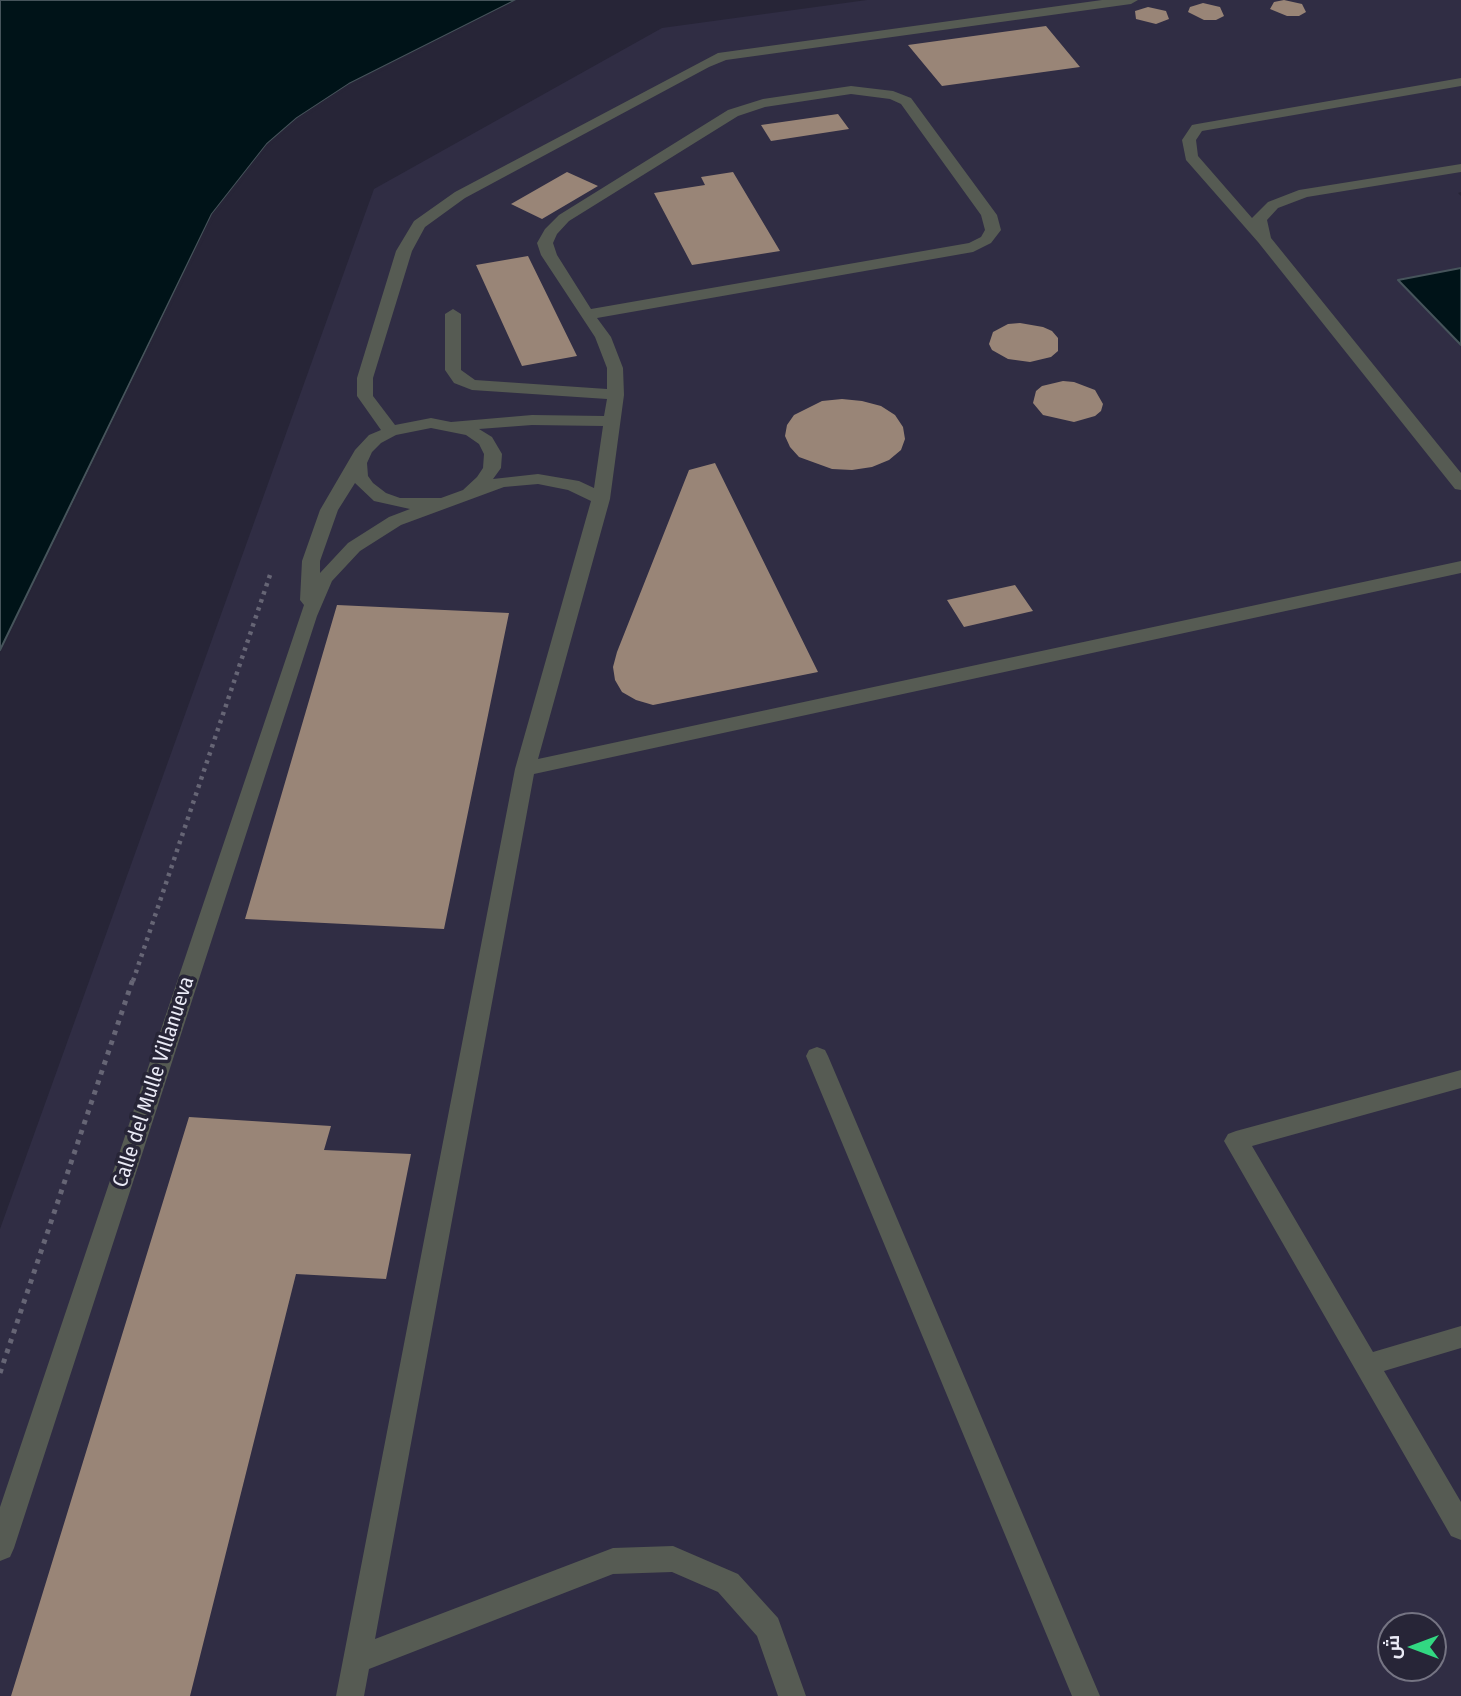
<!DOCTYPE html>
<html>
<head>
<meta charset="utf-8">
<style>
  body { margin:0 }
  #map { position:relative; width:1461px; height:1696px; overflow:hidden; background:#272537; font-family:"Fira Sans Condensed",Cairo,sans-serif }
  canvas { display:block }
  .north { position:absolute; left:1377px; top:1612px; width:70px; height:70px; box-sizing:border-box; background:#272537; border:2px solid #757483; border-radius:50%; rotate:270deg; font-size:19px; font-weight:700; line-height:28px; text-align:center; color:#eaeaf6 }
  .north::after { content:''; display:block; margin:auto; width:24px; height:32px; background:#32d882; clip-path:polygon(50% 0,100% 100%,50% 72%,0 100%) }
</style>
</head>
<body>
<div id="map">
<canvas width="1461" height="1696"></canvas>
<div class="north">ش</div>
</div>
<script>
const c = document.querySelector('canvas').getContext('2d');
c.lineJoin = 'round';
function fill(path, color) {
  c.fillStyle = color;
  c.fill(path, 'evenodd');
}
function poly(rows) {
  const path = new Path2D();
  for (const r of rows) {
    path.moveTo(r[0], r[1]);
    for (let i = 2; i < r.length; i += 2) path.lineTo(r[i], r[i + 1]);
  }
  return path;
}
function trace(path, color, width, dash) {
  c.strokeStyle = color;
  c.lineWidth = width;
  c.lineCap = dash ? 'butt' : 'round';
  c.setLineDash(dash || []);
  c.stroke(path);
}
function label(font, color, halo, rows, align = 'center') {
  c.font = font + ' "Fira Sans Condensed",sans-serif';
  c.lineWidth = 7;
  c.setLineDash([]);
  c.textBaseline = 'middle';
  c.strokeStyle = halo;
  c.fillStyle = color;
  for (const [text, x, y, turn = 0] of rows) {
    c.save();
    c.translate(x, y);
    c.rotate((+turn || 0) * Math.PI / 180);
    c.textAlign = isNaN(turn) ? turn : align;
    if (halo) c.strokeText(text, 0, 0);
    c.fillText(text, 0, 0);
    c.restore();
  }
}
fill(poly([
  [867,0,1461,0,1461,192,1458,193,1461,196,1461,268,1399,280,1461,345,1461,1696,0,1696,0,1229,374,189,662,28],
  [1391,1626,1433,1626,1433,1668,1391,1668]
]), '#302d44');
const water = poly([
  [0,0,516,0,349,84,297,118,267,144,212,214,0,650,0,0],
  [1461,268,1461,345,1398,280,1461,268]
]);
fill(water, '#001318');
trace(water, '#46545b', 2);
fill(poly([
  [516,0,520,0,350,87,299,121,269,146,215,216,0,654,212,214,267,144,297,118,349,84]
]), '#272537');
fill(poly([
  [1284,0,1302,4,1306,12,1299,16,1287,16,1270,9,1274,2],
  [1203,3,1220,7,1224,16,1216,20,1204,20,1188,12,1190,7],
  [1148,7,1166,11,1169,19,1156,24,1136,19,1135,11],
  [1046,26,1080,67,942,86,908,45],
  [838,114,849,129,771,141,761,125],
  [567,172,598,186,542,219,511,204],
  [733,172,780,251,692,265,654,193,705,185,701,177],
  [528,256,577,356,522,366,476,265],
  [1020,323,1043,327,1052,331,1058,338,1058,351,1051,357,1030,362,1008,359,992,350,989,344,993,332,1008,324],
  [1063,381,1074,382,1095,390,1103,404,1101,411,1095,416,1074,422,1043,415,1033,403,1036,391,1042,386],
  [842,399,862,401,881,406,895,415,903,427,905,439,901,450,889,460,872,467,852,470,832,469,799,457,790,447,785,436,787,425,794,415,822,401],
  [715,463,818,672,653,705,636,700,622,692,615,680,613,667,617,652,689,470],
  [1015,585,1033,611,964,627,947,600],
  [337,605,509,613,444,929,245,919],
  [189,1117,331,1126,324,1150,411,1154,386,1279,296,1274,190,1696,11,1696]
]), '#998577');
trace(poly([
  [133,981,271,572]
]), '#666575', 4.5, [3.5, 5]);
trace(poly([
  [0,1373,133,979]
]), '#666575', 5, [4.5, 6]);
fill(poly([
  [1102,0,1138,0,1131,4,726,60,709,67,465,198,425,227,412,251,373,378,373,396,395,425,431,418,451,422,532,415,604,416,607,399,472,390,454,383,445,370,445,314,453,309,461,314,461,370,475,380,607,389,607,368,595,337,541,255,537,243,545,229,559,215,728,110,763,99,851,86,893,91,911,98,997,215,1001,230,991,243,973,252,597,318,611,337,623,368,624,395,610,499,538,759,1461,561,1461,573,534,774,375,1639,613,1548,673,1546,738,1574,778,1618,806,1696,778,1696,757,1636,718,1592,672,1572,613,1574,369,1669,364,1696,336,1696,515,769,591,501,568,490,538,484,504,487,401,525,360,551,332,581,317,616,14,1548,10,1557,0,1561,0,1507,304,605,300,600,302,561,320,510,355,450,369,435,381,430,357,396,357,378,396,251,414,221,455,192,718,53,1102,0],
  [851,94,890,99,901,104,981,215,985,230,981,237,969,243,591,309,557,255,553,243,557,234,569,221,738,116,765,107,851,94],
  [532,425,603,426,594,488,579,481,538,474,493,479,501,468,502,454,492,437,479,429,532,425],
  [431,428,466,435,479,444,484,454,483,468,477,477,463,490,441,498,400,498,386,493,373,483,368,476,367,463,372,452,381,443,396,435,431,428],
  [355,483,374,501,410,509,389,517,348,543,320,573,320,561,338,510,355,483],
  [1461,78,1461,86,1202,131,1196,140,1198,156,1252,218,1268,202,1299,190,1461,164,1461,172,1307,197,1278,208,1267,220,1271,238,1461,473,1461,490,1455,489,1258,242,1186,160,1182,140,1192,125,1197,124,1461,78],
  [817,1047,825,1050,828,1056,1100,1696,1072,1696,806,1056,809,1050,817,1047],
  [1461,1070,1461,1088,1252,1146,1373,1352,1461,1326,1461,1348,1384,1371,1461,1502,1461,1540,1451,1536,1224,1141,1228,1134,1236,1131,1461,1070]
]), '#565b53');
label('21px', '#eaeaf6', '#272537', [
  ["Calle del Mulle Villanueva",154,1082,-72]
]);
</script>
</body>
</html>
